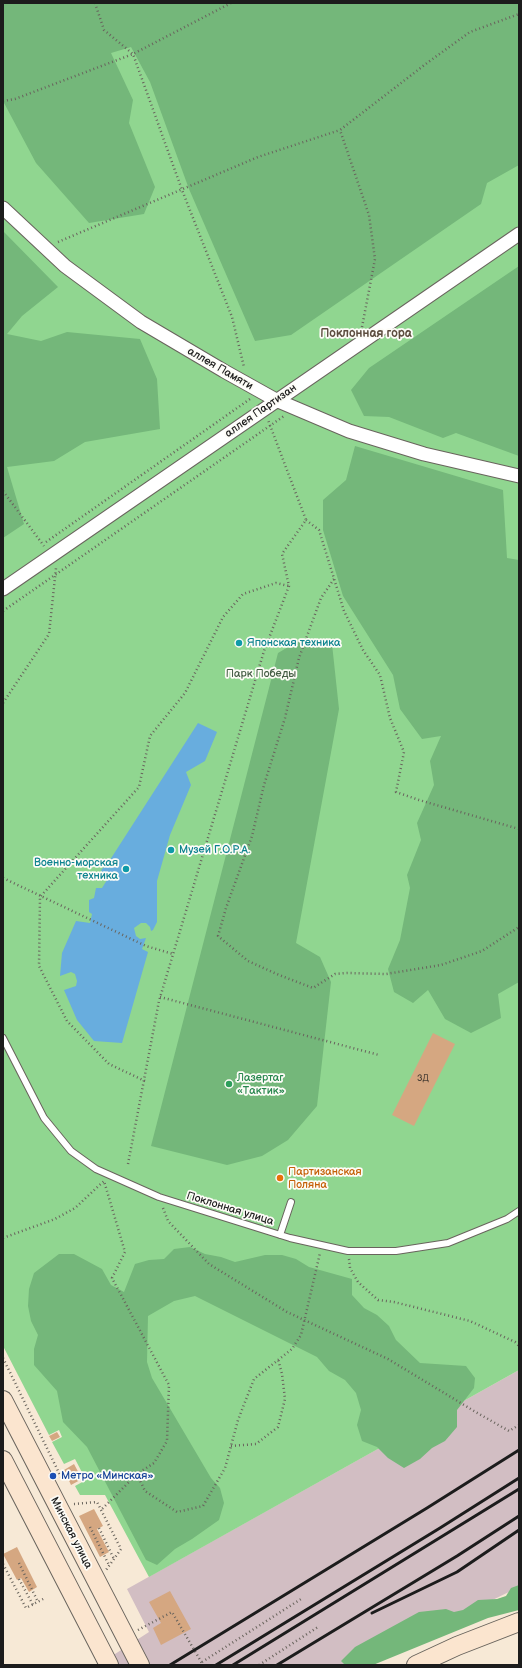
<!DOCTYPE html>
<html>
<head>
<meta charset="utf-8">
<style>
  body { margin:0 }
  #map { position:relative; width:522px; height:1668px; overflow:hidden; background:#f7e9d6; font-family:"Balsamiq Sans",sans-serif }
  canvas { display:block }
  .frame { position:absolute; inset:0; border:4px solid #1c1c1c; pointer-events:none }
</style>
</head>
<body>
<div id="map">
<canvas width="522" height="1668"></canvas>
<div class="frame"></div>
</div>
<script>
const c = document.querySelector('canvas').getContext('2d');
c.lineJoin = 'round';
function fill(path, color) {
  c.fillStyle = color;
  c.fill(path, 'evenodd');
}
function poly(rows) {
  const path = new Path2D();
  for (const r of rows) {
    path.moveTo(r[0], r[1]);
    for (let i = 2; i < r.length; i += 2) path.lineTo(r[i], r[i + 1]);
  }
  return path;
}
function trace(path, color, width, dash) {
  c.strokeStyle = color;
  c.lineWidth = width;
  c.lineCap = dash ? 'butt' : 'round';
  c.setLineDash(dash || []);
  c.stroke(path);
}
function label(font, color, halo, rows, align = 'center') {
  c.font = font + ' "Balsamiq Sans",sans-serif';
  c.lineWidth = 3.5;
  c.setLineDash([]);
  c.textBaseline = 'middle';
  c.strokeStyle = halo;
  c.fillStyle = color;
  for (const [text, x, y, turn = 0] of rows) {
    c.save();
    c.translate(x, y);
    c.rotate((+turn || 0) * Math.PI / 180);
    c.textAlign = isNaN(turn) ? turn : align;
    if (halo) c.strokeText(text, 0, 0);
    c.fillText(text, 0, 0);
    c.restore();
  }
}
fill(poly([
  [519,1370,519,1587,360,1665,98,1665,149,1632,127,1589]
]), '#d2bec3');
fill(poly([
  [3,3,519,3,519,1370,149,1577,105,1495,80,1495,75,1486,86,1480,75,1459,64,1464,52,1442,62,1437,59,1430,49,1435,3,1346]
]), '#90d690');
fill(poly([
  [3,3,519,3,519,165,487,183,481,204,291,335,255,341,189,189,150,82,131,47,111,53,133,100,129,123,155,187,144,214,89,223,36,163,3,101],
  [3,231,58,287,22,316,7,334,41,341,67,332,140,339,157,379,160,429,85,442,54,461,7,467,24,524,3,538],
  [519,266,519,456,456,433,443,438,389,417,364,416,351,390,369,368],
  [355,446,503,490,507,558,519,560,519,982,498,994,501,1018,471,1033,445,1019,428,990,413,1003,394,992,388,969,400,940,410,888,407,875,421,840,417,823,434,785,430,761,441,736,422,739,400,709,393,675,343,596,323,530,323,500,346,480],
  [300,640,332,644,339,709,296,943,320,957,331,982,317,1106,288,1140,262,1156,227,1165,151,1146,278,653],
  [190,1247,205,1254,221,1257,235,1262,265,1255,282,1255,296,1259,309,1267,352,1279,352,1295,364,1308,377,1315,389,1326,396,1340,420,1363,466,1366,475,1378,474,1388,457,1410,457,1427,445,1441,432,1448,420,1459,404,1468,388,1458,377,1447,362,1441,357,1425,361,1410,356,1393,345,1380,329,1371,317,1357,195,1296,174,1301,148,1316,147,1362,152,1378,211,1478,220,1488,224,1503,219,1520,192,1539,175,1549,157,1565,146,1560,87,1447,63,1422,57,1391,34,1365,34,1349,38,1335,31,1321,28,1306,29,1289,34,1273,59,1254,74,1254,102,1269,111,1285,124,1292,135,1264,149,1260,164,1259,174,1249],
  [519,1585,519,1610,488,1618,373,1665,345,1665,341,1661,355,1647,419,1612,446,1609,454,1612,463,1610,478,1600,497,1599,506,1596,511,1588]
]), '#74b77a');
fill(poly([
  [198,723,217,732,205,761,186,772,191,785,170,835,157,881,157,922,153,930,151,931,150,927,146,923,141,923,134,928,136,936,140,939,146,938,142,949,148,952,122,1043,94,1041,77,1020,64,990,76,986,77,981,75,974,71,972,60,976,62,953,76,921,90,923,92,914,89,912,89,900,94,898,96,888,102,888,107,880,101,870,108,863]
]), '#68adde');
fill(poly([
  [433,1033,455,1044,414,1126,392,1115],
  [57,1432,60,1437,52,1441,49,1436],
  [74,1464,82,1479,71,1485,64,1470],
  [94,1509,103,1526,97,1529,109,1552,100,1557,79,1516],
  [17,1547,37,1587,29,1592,21,1578,17,1580,3,1554],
  [170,1591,191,1629,161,1645,153,1628,161,1623,149,1602]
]), '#d5a781');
const lane = poly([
  [3,1038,44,1118,71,1151,96,1169,159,1197,290,1238,348,1251,396,1251,448,1243,507,1219,519,1211],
  [280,1235,291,1202]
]);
const street = poly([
  [3,208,65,266,141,322,224,371,276,400,349,431,424,454,519,476],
  [3,589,519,234]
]);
const secondary = poly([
  [3,1400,140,1665],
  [3,1460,109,1665],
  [416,1665,457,1646,519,1622]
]);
trace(lane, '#69645d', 8);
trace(street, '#69645d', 15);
trace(secondary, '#69645d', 20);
trace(poly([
  [95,3,104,30,133,54,182,190,232,317,244,367],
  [3,101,15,99,133,54,231,3],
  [58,242,258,157,340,130],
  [362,327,375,259,369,215,340,130,427,63,470,32,519,14],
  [3,491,44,546],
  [306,520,319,530,344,611,363,650,380,675,390,718,404,752,396,792,419,800,519,829],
  [46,542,250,399],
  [334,579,321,598,299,658,285,718,264,785,252,836,226,908,218,936,248,961,279,975,313,988,335,974,347,973,386,974,441,965,482,951,519,927],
  [3,611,284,416],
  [3,703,49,634,56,568],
  [3,878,146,946,173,954],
  [160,997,379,1055],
  [145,1081,109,1064,67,1021,39,966,40,897,139,787,150,736,185,693,223,617,243,594,276,583,289,586],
  [128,1164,159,1001,264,651,289,586,282,554,306,520,268,420],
  [163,1208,168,1221,209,1264,287,1312,388,1359,474,1411,509,1431,519,1425],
  [3,1238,55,1219,75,1208,104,1181,125,1252,112,1278,169,1385,167,1441,154,1463,137,1474,101,1510],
  [349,1259,350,1268,358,1282,378,1300,394,1302,470,1321,515,1342,519,1346],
  [3,1358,61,1477],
  [231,1446,256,1444,278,1427,285,1399,282,1374,278,1359],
  [137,1474,145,1491,177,1512,203,1506,225,1468,238,1420,254,1379,292,1349,301,1335,320,1253],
  [74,1504,97,1502,121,1549,106,1570],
  [90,1527,109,1565],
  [99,1528,114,1559],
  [19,1563,38,1602],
  [3,1564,26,1608,45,1598],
  [19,1579,33,1605],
  [138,1630,172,1612,203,1665],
  [202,1662,301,1599],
  [259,1665,318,1627]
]), '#69645d', 2.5, [1, 3]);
trace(lane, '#fff', 6);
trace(street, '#fff', 13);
trace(secondary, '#fbe5cf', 18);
trace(poly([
  [372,1613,457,1572,519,1530],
  [170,1665,427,1508,519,1450],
  [216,1665,440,1528,519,1478],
  [233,1665,519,1489],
  [277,1665,457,1556,519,1516]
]), '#1c1c1c', 3);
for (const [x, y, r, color] of [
  [239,643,4,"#0f9aa8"],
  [171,850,4,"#0f9aa8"],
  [126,869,4,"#0f9aa8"],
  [229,1084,4,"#2e9e5b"],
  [280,1178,4,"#e8710a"],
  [53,1476,4,"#1a4fb4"]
]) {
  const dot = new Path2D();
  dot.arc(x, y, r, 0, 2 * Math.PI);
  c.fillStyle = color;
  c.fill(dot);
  trace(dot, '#fdfcf7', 1.5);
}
label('9px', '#4a3f35', null, [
  ["3Д",423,1079]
]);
label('11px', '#1c1c1c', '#fdfcf7', [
  ["аллея Памяти",220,369,30],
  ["аллея Партизан",261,411,-35],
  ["Поклонная улица",230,1209,17],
  ["Минская улица",71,1533,63]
]);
label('11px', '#0d838f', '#fdfcf7', [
  ["Японская техника",247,643],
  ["Музей Г.О.Р.А.",179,850],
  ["Военно-морская",118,863,"right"],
  ["техника",118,876,"right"]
], 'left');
label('11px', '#455d45', '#fdfcf7', [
  ["Парк Победы",261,674]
]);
label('11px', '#27864d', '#fdfcf7', [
  ["Лазертаг",237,1078],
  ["«Тактик»",237,1091]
], 'left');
label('11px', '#c56008', '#fdfcf7', [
  ["Партизанская",288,1172],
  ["Поляна",288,1185]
], 'left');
label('11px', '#164399', '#fdfcf7', [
  ["Метро «Минская»",61,1476]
], 'left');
label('bold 12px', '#5d4d3f', '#fdfcf7', [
  ["Поклонная гора",366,334]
]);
</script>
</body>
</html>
